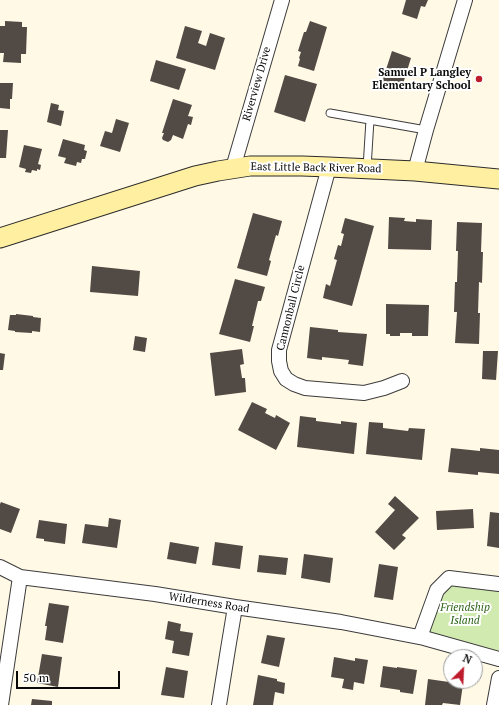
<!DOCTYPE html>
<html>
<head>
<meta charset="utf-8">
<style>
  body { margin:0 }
  #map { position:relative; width:499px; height:705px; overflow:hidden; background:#fff9e6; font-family:"PT Serif",serif }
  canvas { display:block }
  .north { position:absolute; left:443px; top:649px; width:40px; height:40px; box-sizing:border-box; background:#fff; border:1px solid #9d9d9d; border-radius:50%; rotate:24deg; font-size:11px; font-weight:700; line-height:16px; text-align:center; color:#090909 }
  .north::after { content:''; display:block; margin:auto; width:14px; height:18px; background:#be1c2d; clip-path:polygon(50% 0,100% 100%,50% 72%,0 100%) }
  .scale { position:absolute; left:16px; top:671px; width:104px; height:18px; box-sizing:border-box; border:2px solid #090909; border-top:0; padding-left:5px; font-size:12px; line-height:14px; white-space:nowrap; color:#090909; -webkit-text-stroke:3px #fff; paint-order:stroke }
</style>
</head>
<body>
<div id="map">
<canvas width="499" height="705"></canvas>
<div class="north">N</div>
<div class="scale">50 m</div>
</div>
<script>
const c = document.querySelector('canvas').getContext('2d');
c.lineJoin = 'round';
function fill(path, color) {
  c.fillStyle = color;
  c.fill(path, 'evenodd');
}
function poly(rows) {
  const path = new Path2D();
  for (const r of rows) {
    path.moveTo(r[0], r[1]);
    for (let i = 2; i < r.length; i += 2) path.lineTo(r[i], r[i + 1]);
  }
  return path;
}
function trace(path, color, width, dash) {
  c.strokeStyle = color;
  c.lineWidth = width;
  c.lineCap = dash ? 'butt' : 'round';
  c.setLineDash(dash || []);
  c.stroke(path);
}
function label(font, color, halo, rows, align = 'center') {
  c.font = font + ' "PT Serif",serif';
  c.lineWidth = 4;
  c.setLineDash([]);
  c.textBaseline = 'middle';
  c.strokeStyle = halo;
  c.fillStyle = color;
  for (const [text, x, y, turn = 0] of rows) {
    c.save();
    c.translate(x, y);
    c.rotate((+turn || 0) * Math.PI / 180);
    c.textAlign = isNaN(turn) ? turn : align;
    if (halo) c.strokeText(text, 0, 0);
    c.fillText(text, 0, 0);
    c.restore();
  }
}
fill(poly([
  [449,578,499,584,499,659,420,637]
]), '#d1eaaf');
fill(poly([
  [406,0,428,0,425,7,421,6,417,19,402,14],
  [5,21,22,22,22,27,27,27,26,54,21,54,21,63,3,62,4,53,0,53,0,26,5,26],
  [310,21,327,27,314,71,298,66,300,59,299,58,301,52,298,51,304,32,306,32],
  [185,26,202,31,198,43,206,46,210,33,225,38,215,70,176,58],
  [392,51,411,58,403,84,400,83,398,90,381,85],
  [156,60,186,69,179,90,150,81],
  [285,75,317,84,305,122,274,112],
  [0,83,13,83,12,99,10,99,10,109,0,108],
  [173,99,192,105,188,116,193,117,191,125,188,124,183,139,173,135,171,140,168,142,163,140,162,138,164,133,162,133],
  [51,103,59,105,58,110,64,111,61,126,47,122],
  [116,119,129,123,120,152,100,146,105,131,112,133],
  [0,130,8,130,6,158,0,158],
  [63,139,85,145,84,150,87,151,85,159,82,159,81,163,77,162,76,166,64,163,66,158,58,156],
  [24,145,42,149,38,164,41,165,40,170,37,169,37,171,32,170,31,173,25,172,26,169,19,167],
  [253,213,282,221,278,236,276,235,269,260,271,261,267,276,237,268],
  [389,217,405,218,404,221,416,222,416,219,432,220,431,250,388,249],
  [345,218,374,226,352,306,323,298,326,284,330,286,337,260,334,259,338,245,341,246,344,234,341,233],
  [457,222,482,223,481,252,483,252,482,283,479,282,478,313,480,313,479,344,455,343,457,312,454,312,455,282,457,282,458,251,456,251],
  [92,266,140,271,138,296,90,292],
  [235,279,265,287,261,301,258,301,252,326,254,326,250,342,219,334],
  [386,304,429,305,428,336,412,336,412,333,400,333,400,336,390,336,390,334,386,334],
  [16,314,33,316,33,317,41,318,40,332,32,331,32,333,15,332,15,331,8,330,10,315,16,315],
  [310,327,338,330,338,332,367,334,363,366,348,364,349,360,322,357,322,360,307,358],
  [135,336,147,338,145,352,133,350],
  [242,349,244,364,240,365,242,378,245,378,246,392,215,396,210,353],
  [483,351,498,351,496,380,482,379],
  [0,353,5,354,3,370,0,370],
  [252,402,267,409,265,413,275,418,276,415,290,423,276,450,238,430],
  [300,416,316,418,316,421,341,424,341,421,357,423,354,454,297,447],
  [369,422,383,423,383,428,408,431,409,428,425,429,422,460,366,454],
  [451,448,480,451,480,448,499,450,499,474,478,472,478,475,448,472],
  [395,496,419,518,402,535,406,538,394,550,375,532,395,510,388,504],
  [1,502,20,509,11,533,0,529,0,504],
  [473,509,474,528,437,530,436,511],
  [490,512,499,513,499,548,487,546],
  [109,518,121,520,117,548,82,543,85,524,108,527],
  [39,520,67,524,65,544,44,541,44,539,36,538],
  [170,542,199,547,196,564,167,559],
  [215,542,243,546,240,569,212,565],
  [304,554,333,558,330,583,301,578],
  [259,555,288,558,286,575,257,572],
  [379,564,398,567,393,600,374,597],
  [49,603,69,606,63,643,45,640,47,626,45,626],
  [168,621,181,624,180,631,193,633,189,656,172,653,174,641,165,639],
  [267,635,285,638,279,667,261,663],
  [42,654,62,657,58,687,37,683],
  [334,657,355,661,355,658,368,660,364,684,354,682,353,690,342,688,344,679,331,677],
  [383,666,397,668,397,667,417,670,413,694,400,692,400,690,380,687],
  [166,667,188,671,184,698,161,695],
  [258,675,277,679,277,681,285,683,284,694,275,692,273,705,253,705],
  [428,679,463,684,460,705,443,703,442,705,425,705],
  [32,699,52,701,52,705,31,705]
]), '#524a45');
const lane = poly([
  [330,113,426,130],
  [367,168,370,120]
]);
const street = poly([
  [329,167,279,350,279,361,281,371,286,379,294,384,305,388,364,393,384,388,402,381],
  [233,168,282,0],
  [415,171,426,130,465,0],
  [0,567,20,577,155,594,235,607,341,622,424,638,499,659],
  [420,637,437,590,449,578,499,584],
  [1,705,20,577],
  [219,705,228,649,235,607],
  [494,705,499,678]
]);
const secondary = poly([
  [0,238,195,176,218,171,250,166,302,166,329,167,415,171,499,179]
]);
trace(lane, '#3c3c3c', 9);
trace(street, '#3c3c3c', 16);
trace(secondary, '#2b2b2b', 21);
trace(lane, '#fff', 7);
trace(street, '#fff', 14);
trace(secondary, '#fff0a1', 19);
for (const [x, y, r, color] of [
  [479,79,4,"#be1c2d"]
]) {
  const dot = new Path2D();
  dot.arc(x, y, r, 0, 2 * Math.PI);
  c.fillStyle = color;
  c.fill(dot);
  trace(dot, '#fff', 1.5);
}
label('bold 11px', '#090909', '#fff', [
  ["Samuel P Langley",471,73],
  ["Elementary School",471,86]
], 'right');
label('11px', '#090909', '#fff', [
  ["Riverview Drive",257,84,-74],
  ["East Little Back River Road",316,168,1],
  ["Cannonball Circle",291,308,-76],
  ["Wilderness Road",209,603,9]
]);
label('italic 11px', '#2c6218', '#fff', [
  ["Friendship",465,608],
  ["Island",465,621]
]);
</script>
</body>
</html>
